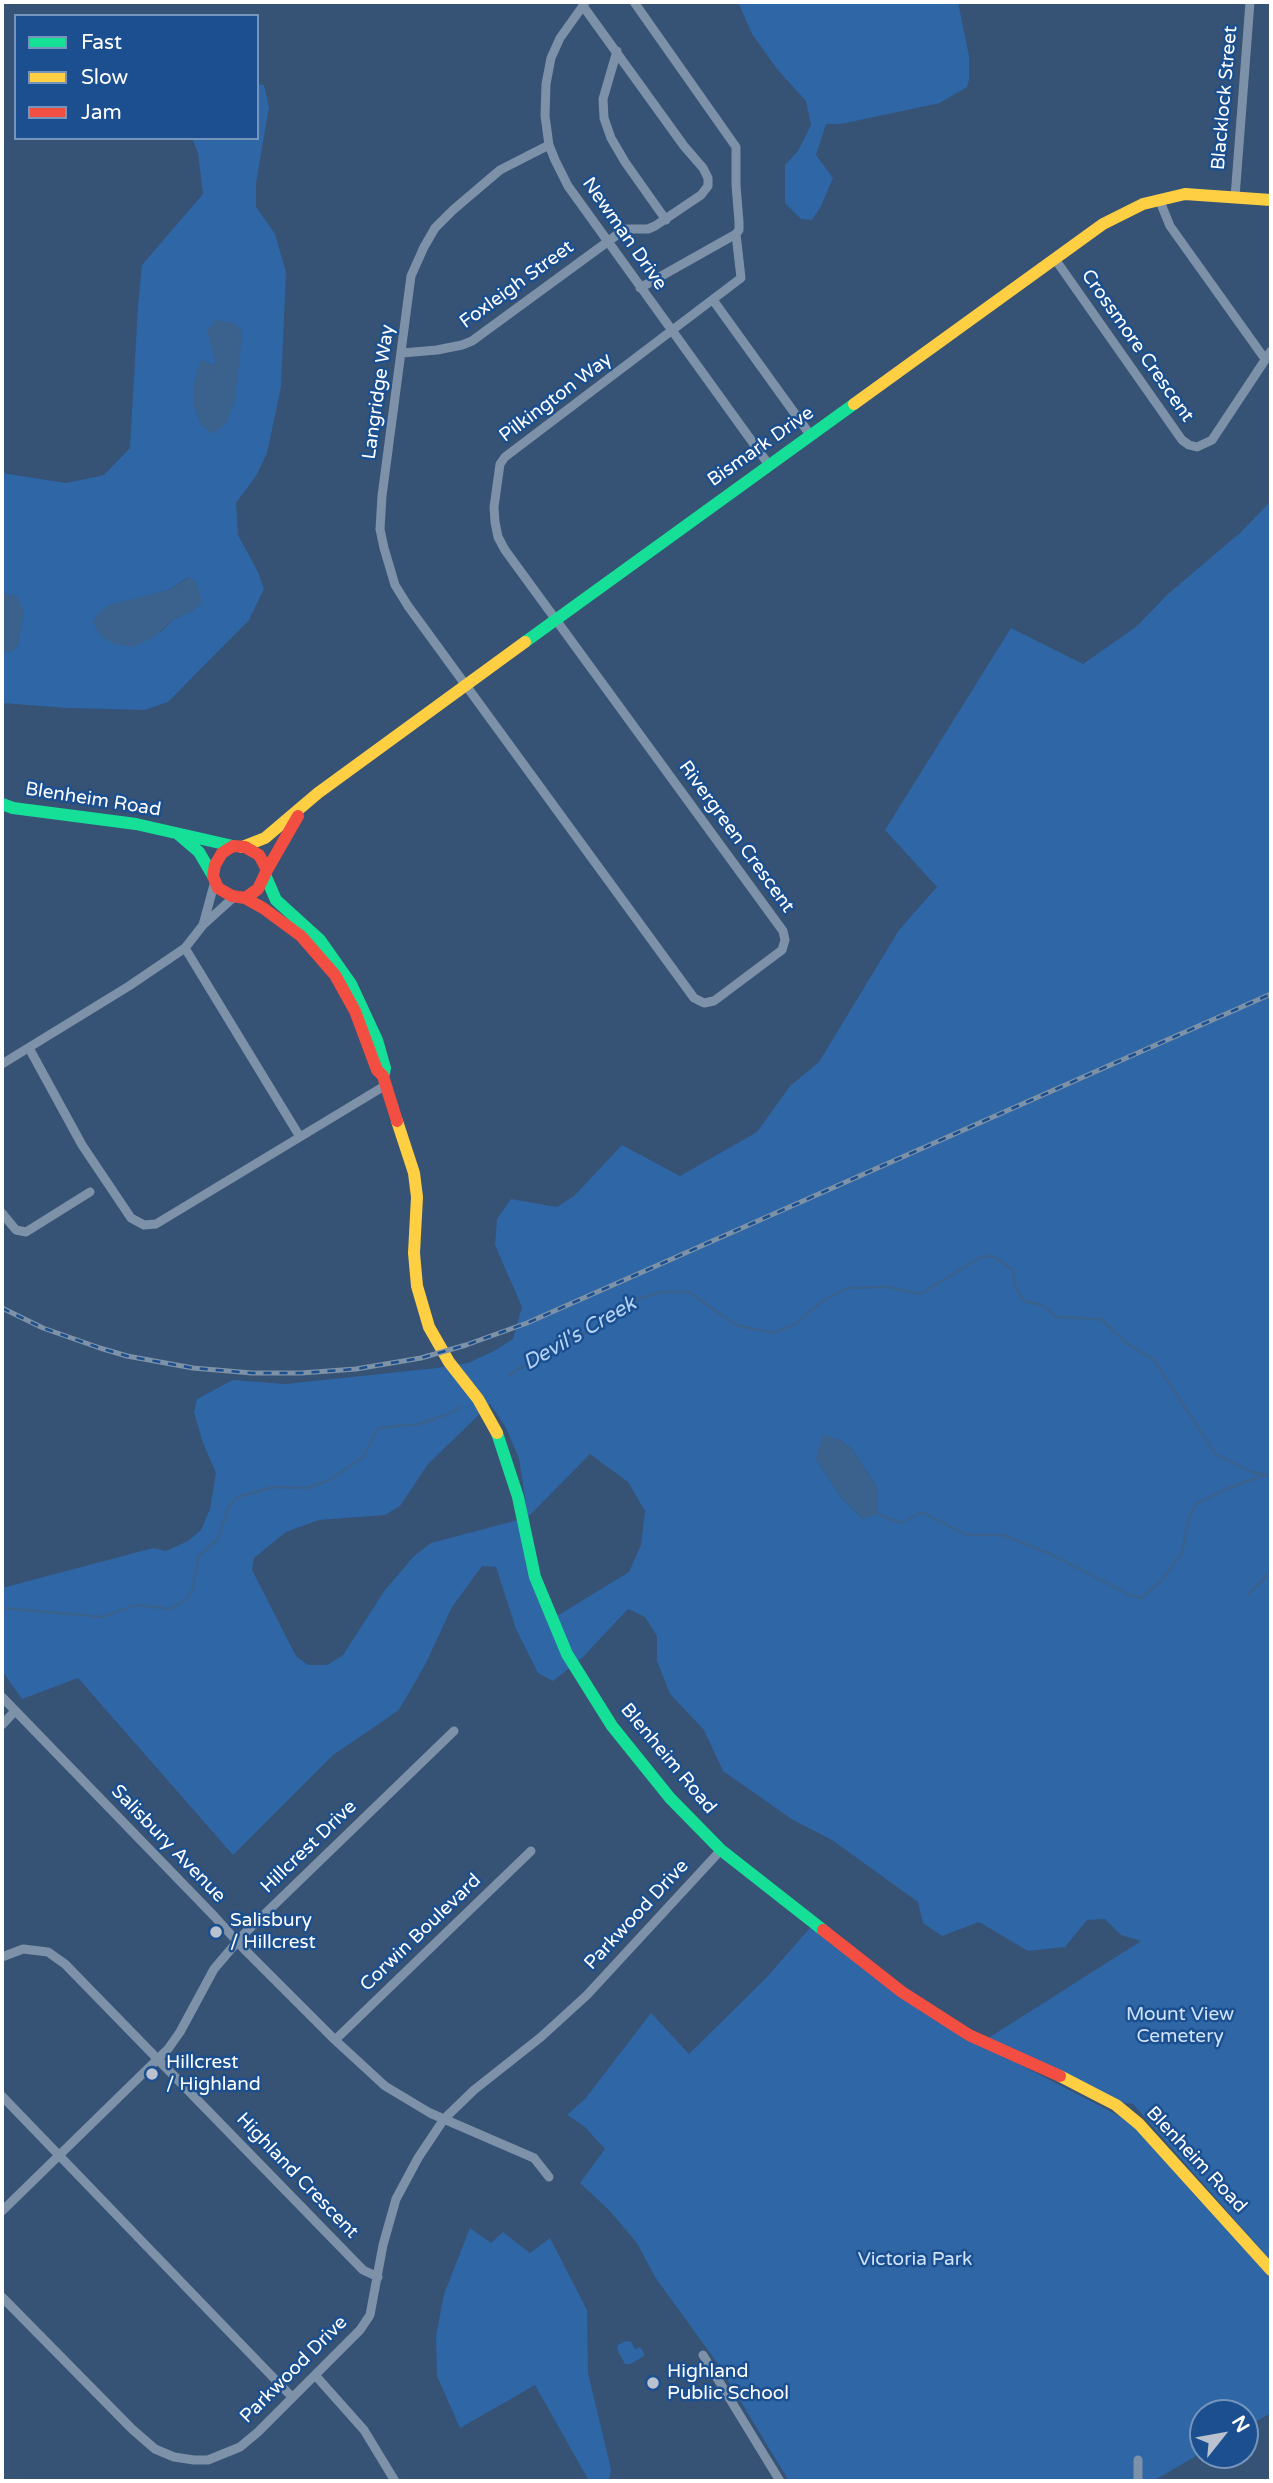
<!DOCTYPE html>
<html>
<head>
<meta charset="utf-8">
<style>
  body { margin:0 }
  #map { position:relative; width:1273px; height:2483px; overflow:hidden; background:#365274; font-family:"Varela Round",sans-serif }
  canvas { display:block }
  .frame { position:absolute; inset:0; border:4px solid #fff; pointer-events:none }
  .legend { position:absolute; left:14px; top:14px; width:245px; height:126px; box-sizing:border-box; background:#1b4f8f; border:2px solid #7695bc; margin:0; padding:9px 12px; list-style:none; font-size:21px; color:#fff }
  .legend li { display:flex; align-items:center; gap:14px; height:35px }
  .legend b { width:35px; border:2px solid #7695bc }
  .north { position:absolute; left:1189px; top:2399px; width:70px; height:70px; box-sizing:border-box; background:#1b4f8f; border:2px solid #7695bc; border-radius:50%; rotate:59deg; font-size:19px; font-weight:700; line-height:28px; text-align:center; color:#fff }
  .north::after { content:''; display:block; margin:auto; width:24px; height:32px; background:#b9c2ce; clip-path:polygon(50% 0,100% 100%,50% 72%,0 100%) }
</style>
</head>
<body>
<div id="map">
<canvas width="1273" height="2483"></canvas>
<div class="frame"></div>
<ul class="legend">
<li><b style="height:9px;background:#16e098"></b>Fast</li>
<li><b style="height:9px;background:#ffcf43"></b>Slow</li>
<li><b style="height:9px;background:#f24e42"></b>Jam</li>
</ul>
<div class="north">N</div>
</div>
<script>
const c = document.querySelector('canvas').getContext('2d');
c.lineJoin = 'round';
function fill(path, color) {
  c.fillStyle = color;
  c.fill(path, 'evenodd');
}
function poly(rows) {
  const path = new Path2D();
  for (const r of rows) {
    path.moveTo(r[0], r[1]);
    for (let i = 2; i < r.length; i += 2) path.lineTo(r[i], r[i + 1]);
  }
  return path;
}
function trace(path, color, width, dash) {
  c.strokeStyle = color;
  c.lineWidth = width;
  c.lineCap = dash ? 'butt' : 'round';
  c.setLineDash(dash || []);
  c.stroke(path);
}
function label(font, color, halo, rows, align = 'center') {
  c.font = font + ' "Varela Round",sans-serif';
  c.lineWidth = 5;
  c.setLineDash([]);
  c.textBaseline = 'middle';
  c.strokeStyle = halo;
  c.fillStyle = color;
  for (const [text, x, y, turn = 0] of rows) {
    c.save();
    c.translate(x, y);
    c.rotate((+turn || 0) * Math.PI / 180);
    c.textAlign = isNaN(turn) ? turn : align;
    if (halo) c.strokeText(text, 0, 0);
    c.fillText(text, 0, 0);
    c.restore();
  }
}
fill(poly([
  [738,2,958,2,969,56,969,80,967,87,940,103,841,124,826,124,816,155,833,178,821,206,812,220,801,219,785,203,785,165,798,151,811,125,806,101,777,69,752,34],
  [257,84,264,85,269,107,256,183,256,207,275,234,286,272,281,387,267,453,256,476,236,503,238,535,258,572,264,589,249,620,168,702,145,710,68,708,2,703,2,650,11,652,18,645,20,633,5,594,2,595,2,473,66,483,104,475,130,448,138,306,142,265,203,194,198,153,192,138,257,138],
  [242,331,238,362,201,425,194,405,194,384,204,360,212,366,216,362,214,352],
  [188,577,193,611,174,619,161,632,148,597,169,590],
  [1271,501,1271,2261,1133,2104,1117,2102,990,2049,1129,2121,1261,2266,1271,2279,1271,2413,1245,2428,1245,2413,1203,2413,1203,2452,1153,2481,789,2481,718,2364,655,2277,637,2243,609,2210,580,2183,605,2149,584,2126,567,2115,585,2099,651,2013,689,2054,766,1978,817,1920,979,2044,1141,1941,1121,1935,1105,1919,1087,1920,1065,1947,1028,1951,979,1922,942,1936,923,1923,918,1902,832,1840,793,1820,723,1771,704,1730,670,1694,657,1661,657,1636,645,1617,628,1609,582,1658,553,1681,538,1673,516,1629,496,1567,482,1566,452,1607,426,1663,399,1710,333,1755,233,1855,78,1678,22,1699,2,1671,2,1588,153,1548,166,1551,188,1541,201,1530,210,1509,216,1473,203,1443,194,1412,197,1399,233,1380,285,1384,437,1368,468,1363,494,1351,513,1339,522,1307,495,1245,497,1219,511,1199,557,1207,574,1196,622,1145,680,1176,757,1132,790,1086,819,1062,899,930,937,887,885,830,1011,628,1083,664,1137,626,1168,594,1241,532],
  [490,1404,505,1426,519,1458,528,1517,590,1454,628,1482,645,1511,641,1545,629,1572,549,1621,518,1520,431,1543,414,1556,385,1590,343,1655,327,1665,308,1665,296,1656,252,1570,254,1558,286,1532,319,1520,385,1515,400,1506,428,1464],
  [840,1440,852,1449,878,1489,863,1519,840,1496,816,1459],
  [470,2228,491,2243,503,2232,530,2253,550,2238,587,2310,588,2373,611,2469,609,2481,589,2481,535,2385,460,2428,437,2376,436,2336,444,2294],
  [626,2341,631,2342,635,2349,640,2347,644,2353,644,2356,630,2364,625,2364,617,2349,618,2345]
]), '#2f66a5');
fill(poly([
  [216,320,234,323,242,331,241,345,235,400,226,424,212,434,201,425,194,405,194,384,200,362,204,360,212,366,216,362,207,331],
  [189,577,197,583,202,602,193,611,174,619,154,637,133,647,114,644,100,635,93,623,97,614,109,605,169,590],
  [5,594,16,595,24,612,18,645,11,652,2,650,2,595],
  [824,1435,840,1440,852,1449,878,1489,878,1514,863,1519,840,1496,816,1459,819,1446]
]), '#3b618d');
trace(poly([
  [509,1376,518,1369,558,1350,573,1338,594,1329,633,1301,661,1292,689,1292,736,1325,773,1333,795,1324,824,1300,848,1288,888,1287,920,1294,981,1257,993,1256,1013,1270,1015,1286,1024,1301,1043,1305,1056,1317,1101,1319,1126,1343,1154,1360,1215,1454,1252,1472,1271,1476],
  [878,1514,901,1523,922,1512,967,1535,1003,1535,1052,1555,1130,1595,1141,1598,1162,1580,1182,1553,1189,1518,1196,1504,1229,1488,1264,1475],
  [1248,1594,1271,1572],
  [2,1608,103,1617,136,1605,170,1609,187,1599,193,1588,198,1557,218,1539,228,1508,237,1497,274,1487,307,1488,328,1481,363,1457,378,1428,419,1424,446,1415,461,1407]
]), '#3b618d', 2.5);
trace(poly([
  [585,3,560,38,551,58,546,84,545,116,549,145,555,160,568,186,769,465],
  [617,51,603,99,604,118,611,138,625,162,666,220],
  [549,145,500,170,453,210,435,228,424,247,411,276,382,496,380,529,384,548,395,585,408,606,694,998,704,1003,714,1001,782,950,785,940,783,931,505,550,498,537,495,522,494,507,500,464,505,457,741,278,736,234,739,230,739,222,736,185,736,147,634,2],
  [1235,197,1250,2],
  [1159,199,1170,226,1265,359],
  [1055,259,1182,440,1189,445,1197,447,1212,440,1271,351],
  [640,288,736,234],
  [713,300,811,436],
  [402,353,437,350,462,345,472,341,625,229,648,229,655,226,701,195,708,186,708,178,703,168,684,146,583,6],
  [234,897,203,925,185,948,300,1137],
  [203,925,215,881],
  [29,1048,82,1145,131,1218,144,1225,156,1224,386,1085],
  [2,1064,129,986,185,948],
  [2,1213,16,1230,26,1232,90,1192],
  [2,1697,214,1916,244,1949,335,2040,385,2086,430,2113,534,2158,549,2177],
  [2,1725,15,1711],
  [2,1957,23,1949,48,1952,65,1964,363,2270,378,2277],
  [335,2040,531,1851],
  [2,2096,292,2397],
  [2,2211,168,2049,180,2032,214,1969,243,1935,454,1731],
  [2,2297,132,2429,155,2449,174,2457,194,2460,208,2460,240,2447,258,2432,360,2330,370,2315,383,2245,396,2199,418,2158,444,2119,474,2090,541,2037,587,1995,721,1850],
  [703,2355,780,2481],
  [315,2375,364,2430,395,2481],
  [1138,2481,1138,2460]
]), '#7d92a8', 9);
trace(poly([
  [525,642,854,404],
  [2,804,13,808,136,824,233,846],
  [178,834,199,852,213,876],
  [266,877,276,900,320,940,351,984,377,1040,385,1068,384,1073],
  [497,1433,518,1497,535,1577,567,1654,612,1726,670,1798,721,1850,823,1930]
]), '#16e098', 12);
trace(poly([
  [854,404,1103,224,1143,204,1185,194,1271,200],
  [242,847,265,838,318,793,525,642],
  [397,1121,414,1173,417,1197,414,1253,417,1286,429,1327,449,1362,478,1399,497,1433],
  [1060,2076,1116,2105,1139,2124,1271,2270]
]), '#ffcf43', 12);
trace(poly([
  [267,870,298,816],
  [245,898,258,889,267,870,259,855,245,847,233,846,222,853,215,865,213,876,218,888,232,896,245,898,263,908,301,936,335,975,355,1011,377,1070,383,1076,397,1121],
  [823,1930,902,1992,969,2035,1060,2076]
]), '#f24e42', 12);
const rail = poly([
  [2,1308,43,1328,100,1348,127,1356,193,1368,252,1373,301,1373,356,1369,421,1358,466,1345,527,1323,1271,994]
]);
trace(rail, '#7e92a7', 5);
trace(rail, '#1b4f8f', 2.5, [8]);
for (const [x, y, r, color] of [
  [216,1932,7,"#b9c2ce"],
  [152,2074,7,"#b9c2ce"],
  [653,2383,7,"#b9c2ce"]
]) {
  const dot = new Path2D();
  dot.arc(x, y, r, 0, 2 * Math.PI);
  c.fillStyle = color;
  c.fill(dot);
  trace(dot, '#1b4f8f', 2.5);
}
label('19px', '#fff', '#1b4f8f', [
  ["Blacklock Street",1225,98,-85],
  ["Newman Drive",624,234,55],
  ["Foxleigh Street",517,285,-36],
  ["Crossmore Crescent",1137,346,55],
  ["Langridge Way",379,392,-82],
  ["Pilkington Way",556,398,-37],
  ["Bismark Drive",761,447,-35],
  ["Blenheim Road",93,800,9],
  ["Rivergreen Crescent",736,837,54],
  ["Blenheim Road",668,1759,50],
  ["Salisbury Avenue",168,1844,46],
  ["Hillcrest Drive",309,1847,-44],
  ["Parkwood Drive",637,1915,-47],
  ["Corwin Boulevard",421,1933,-44],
  ["Blenheim Road",1196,2160,47],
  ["Highland Crescent",297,2176,46],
  ["Parkwood Drive",294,2370,-45]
]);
label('19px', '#fff', '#1b4f8f', [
  ["Salisbury",230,1921],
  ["/ Hillcrest",230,1943],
  ["Hillcrest",166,2063],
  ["/ Highland",166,2085],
  ["Highland",667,2372],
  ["Public School",667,2394]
], 'left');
label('19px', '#cfe3fa', '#1b4f8f', [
  ["Mount View",1180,2015],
  ["Cemetery",1180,2037],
  ["Victoria Park",915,2260]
]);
label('italic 21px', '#b5d3f5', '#1b4f8f', [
  ["Devil's Creek",580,1334,-30]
]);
</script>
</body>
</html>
